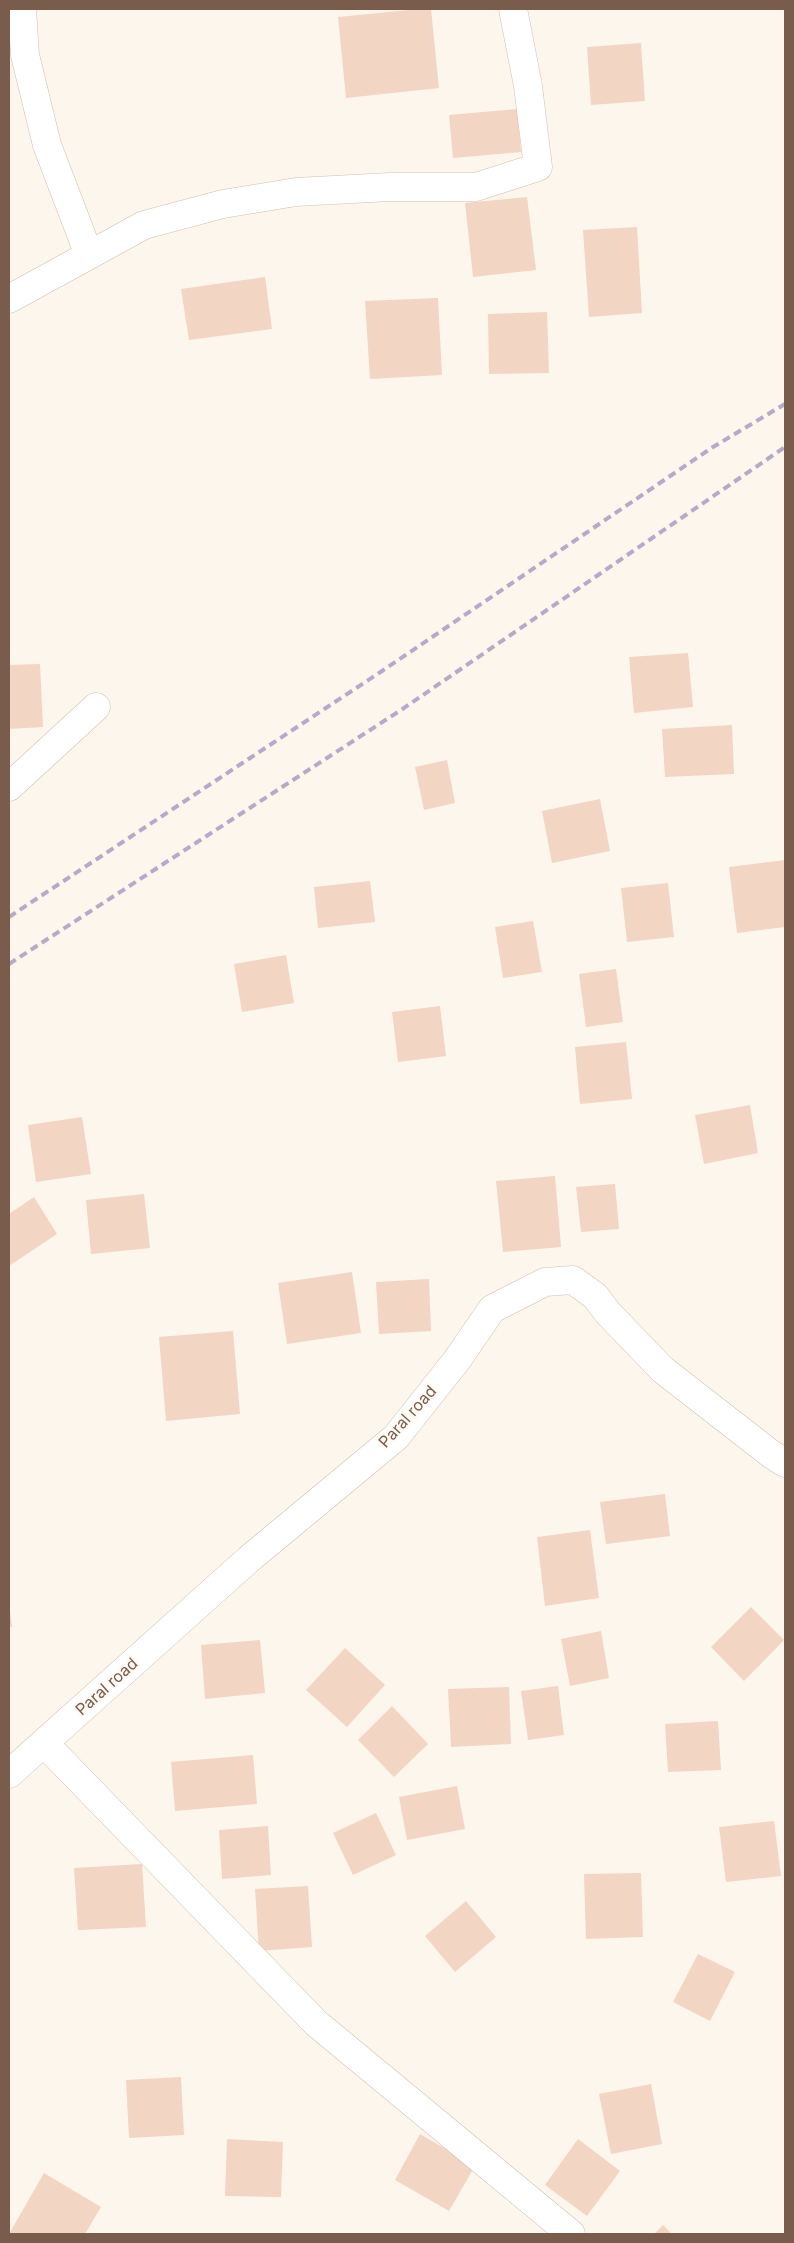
<!DOCTYPE html>
<html>
<head>
<meta charset="utf-8">
<style>
  body { margin:0 }
  #map { position:relative; width:794px; height:2243px; overflow:hidden; background:#fdf6ec; font-family:Inter,sans-serif }
  canvas { display:block }
  .frame { position:absolute; inset:0; border:10px solid #7a5c4d; pointer-events:none }
</style>
</head>
<body>
<div id="map">
<canvas width="794" height="2243"></canvas>
<div class="frame"></div>
</div>
<script>
const c = document.querySelector('canvas').getContext('2d');
c.lineJoin = 'round';
function fill(path, color) {
  c.fillStyle = color;
  c.fill(path, 'evenodd');
}
function poly(rows) {
  const path = new Path2D();
  for (const r of rows) {
    path.moveTo(r[0], r[1]);
    for (let i = 2; i < r.length; i += 2) path.lineTo(r[i], r[i + 1]);
  }
  return path;
}
function trace(path, color, width, dash) {
  c.strokeStyle = color;
  c.lineWidth = width;
  c.lineCap = dash ? 'butt' : 'round';
  c.setLineDash(dash || []);
  c.stroke(path);
}
function label(font, color, halo, rows, align = 'center') {
  c.font = font + ' Inter,sans-serif';
  c.lineWidth = 5;
  c.setLineDash([]);
  c.textBaseline = 'middle';
  c.strokeStyle = halo;
  c.fillStyle = color;
  for (const [text, x, y, turn = 0] of rows) {
    c.save();
    c.translate(x, y);
    c.rotate((+turn || 0) * Math.PI / 180);
    c.textAlign = isNaN(turn) ? turn : align;
    if (halo) c.strokeText(text, 0, 0);
    c.fillText(text, 0, 0);
    c.restore();
  }
}
fill(poly([
  [419,9,431,9,439,88,346,98,338,17],
  [641,43,645,101,591,105,587,47],
  [517,109,521,152,453,158,449,115],
  [527,197,536,270,473,277,465,203],
  [637,227,642,313,589,317,583,230],
  [265,277,272,329,189,340,181,289],
  [438,298,442,375,370,379,365,301],
  [547,312,549,373,489,374,488,314],
  [688,653,693,707,634,713,629,657],
  [40,664,43,727,9,729,9,665],
  [732,725,734,774,665,777,662,729],
  [447,760,455,803,424,810,415,767],
  [600,799,610,851,552,863,542,811],
  [785,860,785,927,737,933,729,867],
  [370,881,375,922,318,928,314,887],
  [668,883,674,937,627,942,621,888],
  [533,921,542,972,503,978,495,927],
  [286,955,294,1003,242,1012,234,964],
  [616,969,623,1022,586,1027,579,974],
  [440,1006,446,1056,398,1062,392,1012],
  [626,1042,632,1099,580,1104,575,1047],
  [750,1105,758,1153,704,1164,695,1115],
  [82,1117,91,1174,36,1182,28,1125],
  [555,1176,561,1247,503,1252,496,1181],
  [615,1184,619,1229,581,1232,576,1187],
  [144,1194,150,1248,91,1254,86,1200],
  [34,1197,57,1234,9,1266,9,1214],
  [352,1272,361,1333,287,1344,278,1283],
  [429,1279,431,1331,379,1334,376,1282],
  [233,1331,240,1414,166,1421,159,1337],
  [665,1494,670,1536,606,1544,600,1502],
  [590,1530,599,1598,545,1606,537,1537],
  [9,1603,12,1627,9,1627],
  [751,1607,784,1640,744,1681,711,1647],
  [601,1631,609,1678,570,1686,561,1639],
  [260,1640,265,1693,205,1699,201,1645],
  [345,1648,385,1685,347,1727,306,1690],
  [558,1686,564,1735,528,1740,521,1691],
  [509,1687,511,1744,451,1747,448,1689],
  [392,1706,428,1744,394,1777,358,1740],
  [718,1721,721,1770,668,1772,665,1724],
  [253,1755,257,1804,175,1811,171,1762],
  [457,1786,465,1829,407,1840,399,1797],
  [376,1813,396,1855,353,1875,333,1833],
  [774,1821,781,1876,726,1882,719,1827],
  [268,1826,271,1875,222,1879,219,1830],
  [142,1864,146,1927,78,1930,74,1868],
  [641,1873,643,1937,586,1939,584,1874],
  [308,1886,312,1947,259,1951,255,1889],
  [466,1901,496,1937,455,1972,425,1936],
  [698,1954,735,1972,710,2021,673,2002],
  [181,2077,184,2135,129,2138,126,2080],
  [651,2084,662,2144,611,2154,599,2094],
  [420,2134,475,2166,449,2211,395,2180],
  [227,2139,283,2142,281,2197,225,2196],
  [578,2139,620,2171,587,2216,545,2185],
  [44,2173,101,2207,85,2234,9,2234],
  [663,2225,672,2234,654,2234]
]), '#f3d5c3');
const minor = poly([
  [22,9,25,55,47,145,89,255],
  [9,299,144,225,223,204,296,192,390,187,476,187,538,167,528,86,513,9],
  [9,787,96,707],
  [44,1743,316,2023,571,2234],
  [9,1774,249,1559,396,1437,457,1360,492,1309,545,1282,573,1280,595,1296,608,1313,663,1370,771,1454,785,1463]
]);
trace(minor, '#d1beb0', 29);
trace(minor, '#fff', 28);
trace(poly([
  [9,917,382,671,713,447,785,404],
  [9,964,401,710,785,447]
]), '#b9a8c9', 4, [8, 5]);
label('16px', '#7a5c4d', '#fffaf3', [
  ["Paral road",408,1417,-48],
  ["Paral road",107,1687,-42]
]);
</script>
</body>
</html>
